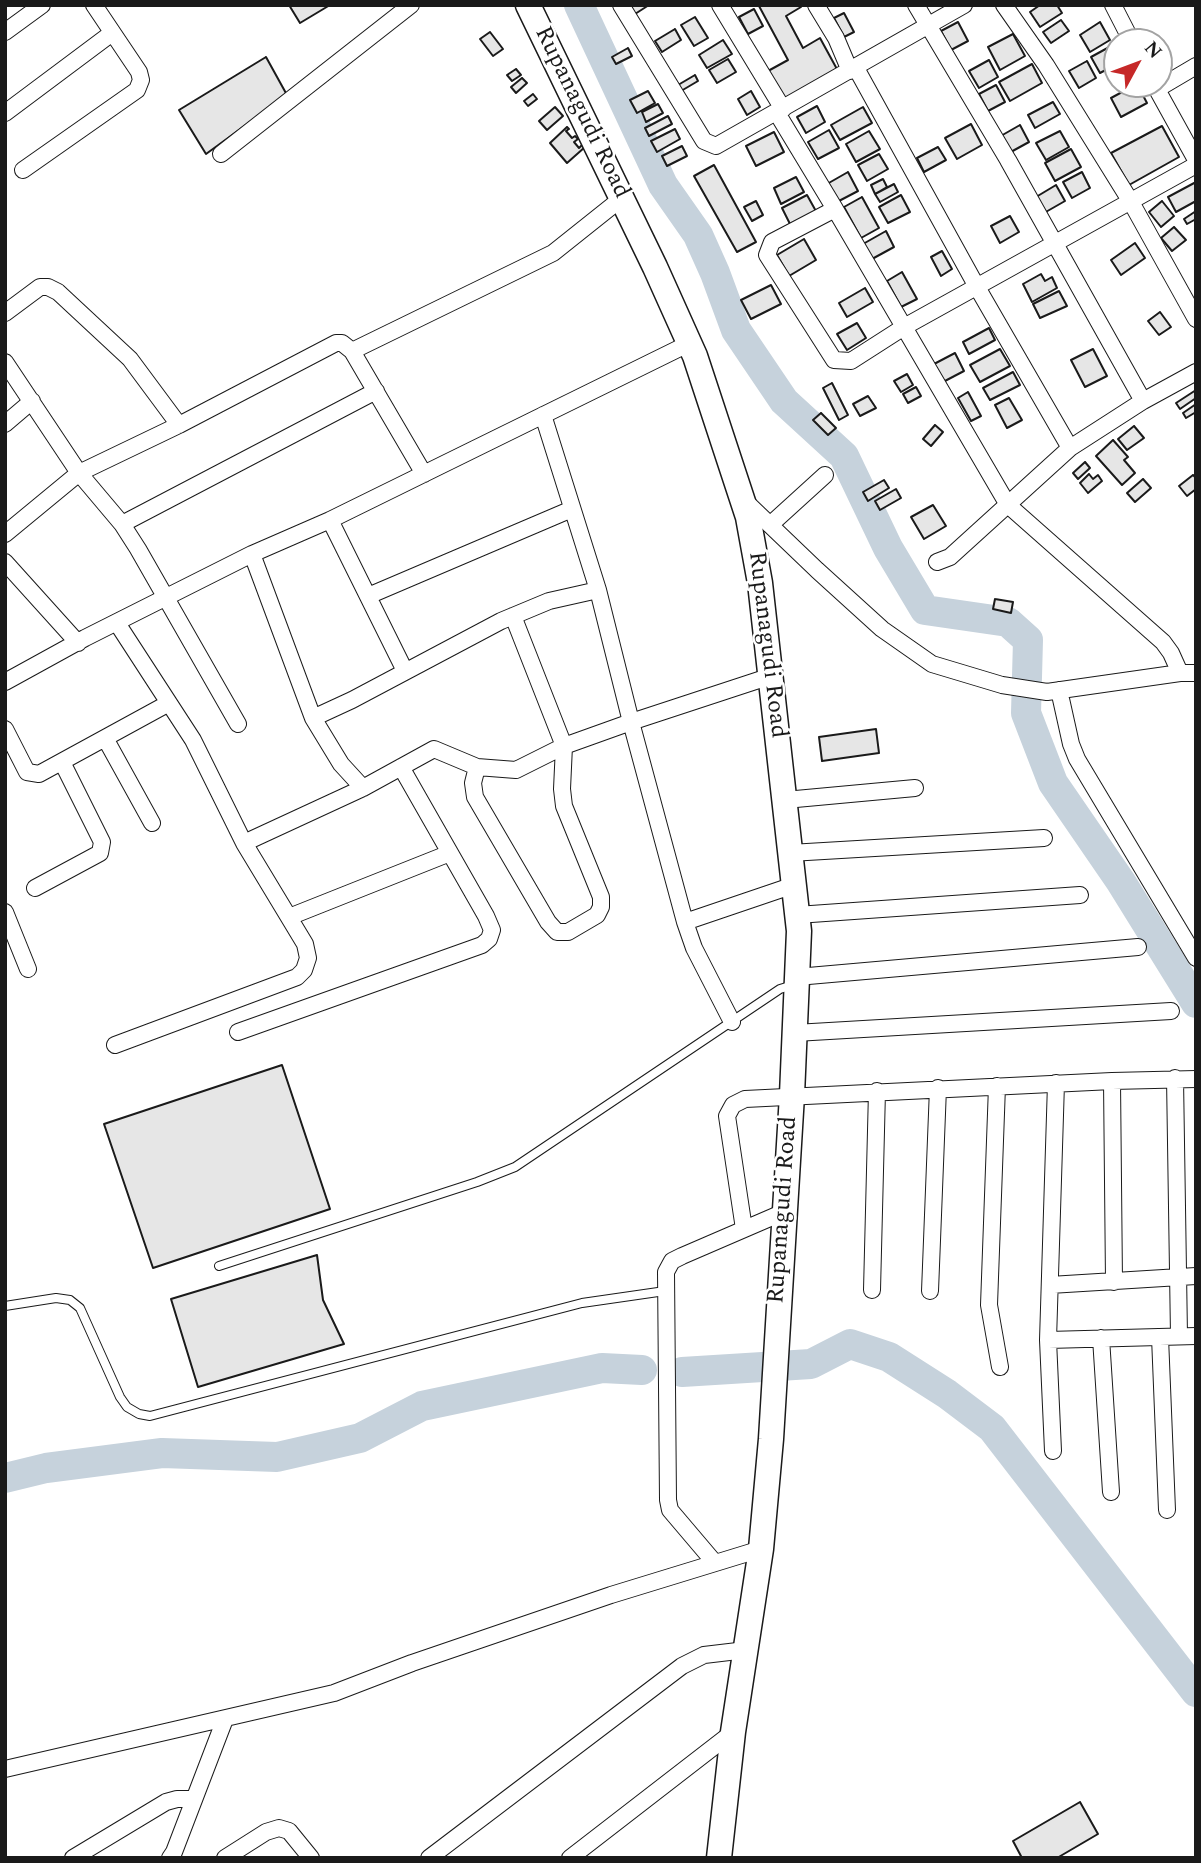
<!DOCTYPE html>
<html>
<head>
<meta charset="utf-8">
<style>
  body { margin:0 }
  #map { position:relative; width:1201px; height:1863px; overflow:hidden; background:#fff; font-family:Spectral,serif }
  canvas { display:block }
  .frame { position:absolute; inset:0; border:7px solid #1a1a1a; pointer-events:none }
  .north { position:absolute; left:1103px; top:28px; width:70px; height:70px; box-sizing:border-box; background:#fff; border:2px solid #a3a3a3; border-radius:50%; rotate:49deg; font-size:19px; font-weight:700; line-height:28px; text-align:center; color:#1a1a1a }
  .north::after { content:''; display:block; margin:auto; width:24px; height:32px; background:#c62828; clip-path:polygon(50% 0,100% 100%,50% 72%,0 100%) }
</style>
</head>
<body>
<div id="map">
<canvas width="1201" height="1863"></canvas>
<div class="frame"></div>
<div class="north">N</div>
</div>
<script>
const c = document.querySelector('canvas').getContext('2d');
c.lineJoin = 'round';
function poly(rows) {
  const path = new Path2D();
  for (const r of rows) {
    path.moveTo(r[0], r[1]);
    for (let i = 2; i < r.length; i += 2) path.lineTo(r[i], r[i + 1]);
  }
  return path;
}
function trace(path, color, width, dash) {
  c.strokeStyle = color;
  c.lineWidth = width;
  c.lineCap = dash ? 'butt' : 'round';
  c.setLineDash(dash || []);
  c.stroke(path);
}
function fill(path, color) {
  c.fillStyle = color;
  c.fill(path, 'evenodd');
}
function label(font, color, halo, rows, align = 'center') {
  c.font = font + ' Spectral,serif';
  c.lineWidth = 5;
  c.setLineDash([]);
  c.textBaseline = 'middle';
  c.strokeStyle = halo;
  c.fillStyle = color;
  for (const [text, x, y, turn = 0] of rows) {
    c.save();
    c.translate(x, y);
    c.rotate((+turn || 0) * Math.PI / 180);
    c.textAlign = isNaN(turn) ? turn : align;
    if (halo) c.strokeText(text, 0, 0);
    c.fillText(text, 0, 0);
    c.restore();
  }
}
trace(poly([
  [579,5,663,185,698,235,715,273,736,330,784,401,844,456,888,548,925,610,1008,622,1028,640,1026,713,1053,783,1121,882,1196,1003],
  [682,1372,811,1364,850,1344,889,1357,947,1394,992,1428,1196,1692],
  [5,1478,46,1468,162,1453,277,1457,360,1438,422,1406,602,1368,642,1370]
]), '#c6d2dc', 30);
const building = poly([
  [289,5,330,5,300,23,289,5],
  [632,5,649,5,635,14,630,6,632,5],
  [800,5,801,7,786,16,803,48,820,38,838,71,783,101,768,71,788,60,759,6,800,5],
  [1040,5,1057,5,1062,13,1040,27,1030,12,1040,5],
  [754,9,763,26,748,34,739,17,754,9],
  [844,13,854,32,844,37,834,18,844,13],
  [695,17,708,38,694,46,681,25,695,17],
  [1061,20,1069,31,1051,43,1043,32,1061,20],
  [958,22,968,41,951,50,941,31,958,22],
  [1100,22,1110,40,1090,52,1080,35,1100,22],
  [675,29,681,40,662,52,655,41,675,29],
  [490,32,503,49,493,56,480,39,490,32],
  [1013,34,1025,56,1000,70,988,47,1013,34],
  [723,40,732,54,707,68,699,55,723,40],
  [1113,45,1117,53,1117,64,1100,73,1091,57,1113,45],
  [628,48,632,56,616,64,612,57,628,48],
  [266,57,287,95,206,154,179,110,266,57],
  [728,59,736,72,717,83,709,70,728,59],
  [989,60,998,77,979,88,969,71,989,60],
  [1087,61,1096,78,1079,88,1069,71,1087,61],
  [1032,64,1042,83,1010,101,999,82,1032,64],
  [516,69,521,75,512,81,507,75,516,69],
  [695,75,698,81,681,91,678,85,695,75],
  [522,78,527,83,516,93,511,87,522,78],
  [1137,84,1147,103,1121,117,1111,98,1137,84],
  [996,85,1005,102,988,111,979,94,996,85],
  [648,91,655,103,637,113,630,100,648,91],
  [751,91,760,107,747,115,738,99,751,91],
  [533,94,537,99,528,106,524,101,533,94],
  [1053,102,1060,114,1035,128,1028,115,1053,102],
  [658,104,663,113,646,122,642,112,658,104],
  [817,106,825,122,806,133,797,117,817,106],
  [555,107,563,116,547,130,539,121,555,107],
  [863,107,872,123,840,140,831,125,863,107],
  [668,116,672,124,649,136,645,128,668,116],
  [971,124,982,145,957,159,945,138,971,124],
  [1020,125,1029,142,1009,153,999,137,1020,125],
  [1162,126,1179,157,1129,185,1111,153,1162,126],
  [567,127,569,129,566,131,572,138,575,136,578,139,574,142,579,148,582,145,585,147,567,163,550,143,567,127],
  [675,129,680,139,657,152,651,141,675,129],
  [829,130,839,148,818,159,808,142,829,130],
  [869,131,880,149,856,162,846,144,869,131],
  [1060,131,1069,147,1046,160,1036,143,1060,131],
  [774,132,784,152,756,166,746,146,774,132],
  [682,146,687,156,667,166,662,156,682,146],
  [938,147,946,160,924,172,917,158,938,147],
  [1071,149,1081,167,1055,181,1045,163,1071,149],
  [879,154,888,169,867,181,858,165,879,154],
  [714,165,756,242,737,252,694,176,714,165],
  [848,172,858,191,837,202,827,184,848,172],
  [1082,172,1090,188,1072,198,1063,182,1082,172],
  [796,177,804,192,781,204,774,188,796,177],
  [883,179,887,187,875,194,871,185,883,179],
  [1196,182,1196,201,1176,212,1168,197,1196,182],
  [894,184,898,192,880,202,875,194,894,184],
  [1056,185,1065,201,1044,213,1036,197,1056,185],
  [807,195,817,213,791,226,782,208,807,195],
  [901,195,910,212,888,223,879,207,901,195],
  [862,197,879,228,861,238,844,207,862,197],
  [756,201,763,215,752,221,744,207,756,201],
  [1162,201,1174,216,1161,227,1149,212,1162,201],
  [1196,211,1196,219,1187,224,1184,219,1196,211],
  [1010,216,1019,232,1000,243,991,226,1010,216],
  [1174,227,1186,240,1172,251,1161,238,1174,227],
  [886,231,894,247,872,259,863,244,886,231],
  [804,239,816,260,789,276,777,255,804,239],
  [1135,243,1145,258,1121,275,1111,260,1135,243],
  [942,251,952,269,941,276,931,257,942,251],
  [902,272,917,299,901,307,887,281,902,272],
  [1041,274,1045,281,1052,277,1057,288,1032,302,1023,284,1041,274],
  [771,285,781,304,751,319,741,300,771,285],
  [865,288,873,302,847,317,839,303,865,288],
  [1059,291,1067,306,1040,318,1033,304,1059,291],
  [1160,312,1171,327,1159,335,1148,321,1160,312],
  [857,323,866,338,847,350,837,334,857,323],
  [989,328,995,340,969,354,963,342,989,328],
  [1000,349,1010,366,980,382,970,365,1000,349],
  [1093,349,1107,376,1085,387,1071,360,1093,349],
  [955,353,964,371,943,382,934,364,955,353],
  [1013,372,1020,385,990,400,983,388,1013,372],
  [907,374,913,385,901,392,894,381,907,374],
  [832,383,848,415,839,420,823,388,832,383],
  [916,387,921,396,908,403,903,394,916,387],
  [1196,390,1196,398,1180,409,1176,403,1196,390],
  [968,392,981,416,971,421,958,398,968,392],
  [868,396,876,408,860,416,853,404,868,396],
  [1009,398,1022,420,1007,428,995,405,1009,398],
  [1196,404,1196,412,1186,418,1183,413,1196,404],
  [821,413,836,428,828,435,813,420,821,413],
  [935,425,943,432,931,446,923,439,935,425],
  [1134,426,1144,438,1127,450,1118,439,1134,426],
  [1113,440,1128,457,1124,460,1135,473,1122,485,1096,456,1113,440],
  [1085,462,1090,468,1078,479,1073,473,1085,462],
  [1089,474,1093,479,1098,475,1102,481,1088,493,1080,483,1089,474],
  [1193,475,1196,478,1196,489,1187,496,1179,486,1193,475],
  [1143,479,1151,488,1135,502,1127,493,1143,479],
  [884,480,889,488,868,501,863,492,884,480],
  [896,489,901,498,880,510,875,501,896,489],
  [933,505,946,526,924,539,911,517,933,505],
  [995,599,1013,602,1011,613,993,609,995,599],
  [876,729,879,753,822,761,819,737,876,729],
  [282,1065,330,1209,153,1268,104,1124,282,1065],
  [317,1255,323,1300,344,1344,198,1387,171,1299,317,1255],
  [1080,1802,1098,1834,1057,1858,1022,1858,1013,1841,1080,1802]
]);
fill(building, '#e6e6e6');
trace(building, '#1a1a1a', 2);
const lane = poly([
  [219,1266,477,1182,515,1167,780,989,793,985],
  [5,1306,56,1298,70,1300,80,1308,120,1397,127,1407,139,1414,150,1416,582,1303,665,1291]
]);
const street = poly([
  [621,5,704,141,716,146,964,5],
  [720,5,783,109],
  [816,5,836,38,850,71],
  [916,5,1008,160,1143,401],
  [1004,5,1046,65,1131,202,1196,319],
  [1113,5,1132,42],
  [5,32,42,5],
  [856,68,977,287,1070,448],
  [1154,84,1196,160],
  [1157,89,1196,66],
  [5,113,112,33],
  [777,113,835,209,772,242,767,255,834,360,851,361,904,327,1196,165],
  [221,154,411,5],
  [23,170,137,90,141,80,139,72,94,5],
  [835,209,1008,505,1163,642,1171,653,1180,673],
  [5,313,40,287,48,287,58,292,130,359,179,425],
  [352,351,553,253,622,198],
  [5,362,79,473,122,524,138,549,238,724],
  [543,415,598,590,631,722,771,676],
  [5,424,32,401],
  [746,502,817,570,882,629,932,664,1002,685,1047,692,1180,673,1196,673],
  [330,520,405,671],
  [122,524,376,391],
  [770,525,825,475],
  [5,534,79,473,179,425,336,343,342,343,352,351,424,474],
  [252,554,313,718,341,764,363,788],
  [5,562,78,643],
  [937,562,950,557,1070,448,1143,401,1196,372],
  [368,596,572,509],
  [5,682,85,638,252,554,330,520,690,343],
  [1059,690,1071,744,1077,759,1196,958],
  [313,718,352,700,501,621,549,601,598,590],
  [5,729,27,772,39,774,169,703],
  [105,738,152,823],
  [477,767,473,783,475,797,548,922,557,932,568,932,597,915,601,907,601,897,564,806,562,789,564,746,513,616],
  [785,800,915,788],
  [244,843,363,788,434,749,477,767,516,770,564,746,631,722,685,922],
  [790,853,1044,838],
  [35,888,100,853,102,842,62,762],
  [5,912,28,969],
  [797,915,1080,895],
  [289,917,450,853],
  [797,977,1138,947],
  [732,1022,694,948,685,922,794,885],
  [238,1032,482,945,489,939,492,930,486,916,401,767],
  [795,1033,1171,1011],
  [115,1045,297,977,304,970,308,958,305,944,244,843,193,740,117,623],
  [1175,1078,1179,1336],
  [1112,1081,1114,1282],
  [997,1086,989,1305,1000,1367],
  [744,1229,727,1116,733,1105,745,1099,1112,1081,1196,1079],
  [1050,1285,1196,1276],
  [872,1290,877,1091],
  [930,1291,938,1088],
  [1160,1337,1167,1510],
  [1101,1338,1111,1492],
  [1048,1340,1196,1336],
  [1053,1451,1048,1340,1056,1083],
  [715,1563,670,1510,668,1500,666,1272,672,1261,682,1256,784,1212],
  [5,1769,334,1693,412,1663,611,1595,761,1549],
  [73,1858,166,1802,177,1799,194,1799],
  [170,1858,174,1852,225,1719],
  [225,1858,266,1832,279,1828,289,1831,311,1858],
  [429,1858,682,1666,704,1655,746,1650],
  [570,1858,733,1732]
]);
const primary = poly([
  [528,5,655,267,695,356,748,517,760,583,799,931,792,1095,771,1439,761,1549,733,1732,719,1858]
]);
trace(lane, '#1a1a1a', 10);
trace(street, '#1a1a1a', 18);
trace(primary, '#1a1a1a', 27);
trace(lane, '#fff', 8);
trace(street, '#fff', 16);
trace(primary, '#fff', 24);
label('24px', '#1a1a1a', '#fff', [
  ["Rupanagudi Road",581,113,64],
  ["Rupanagudi Road",766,645,83],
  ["Rupanagudi Road",784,1210,-86]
]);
</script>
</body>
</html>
